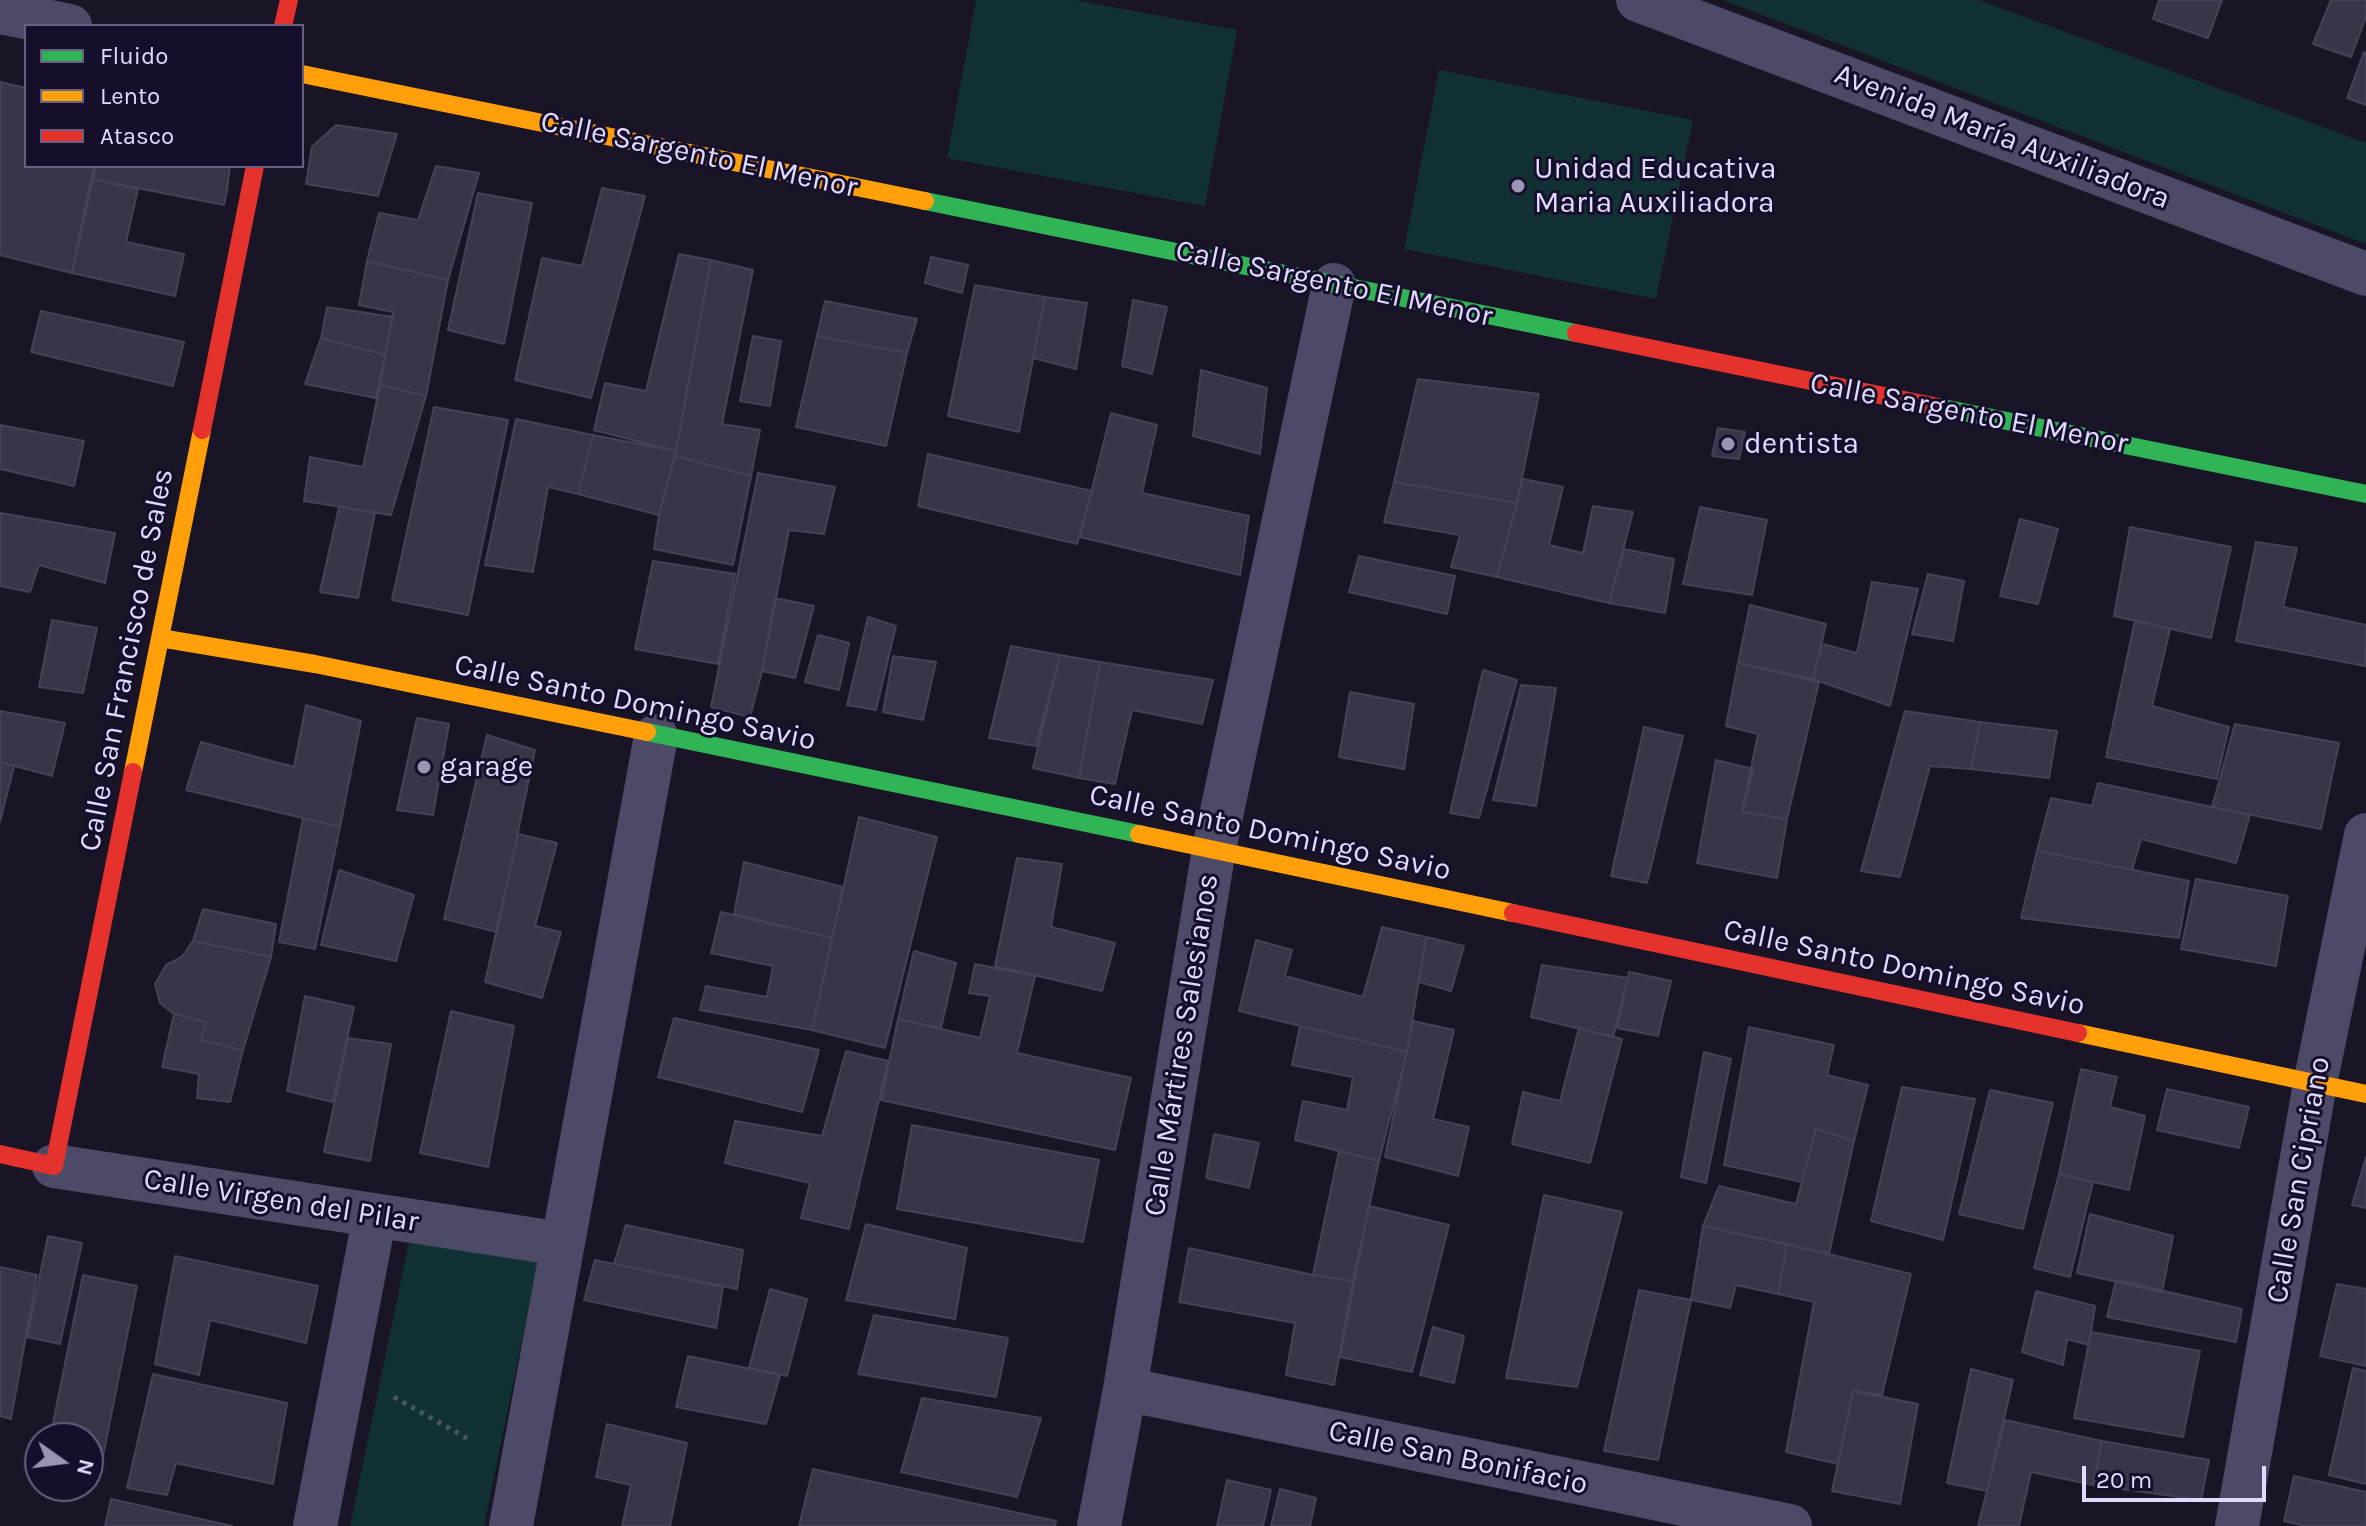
<!DOCTYPE html>
<html>
<head>
<meta charset="utf-8">
<style>
  body { margin:0 }
  #map { position:relative; width:2366px; height:1526px; overflow:hidden; background:#1a1526; font-family:Karla,sans-serif }
  canvas { display:block }
  .legend { position:absolute; left:24px; top:24px; width:280px; height:144px; box-sizing:border-box; background:#160f2c; border:2px solid #676080; margin:0; padding:10px 14px; list-style:none; font-size:24px; color:#e1daff }
  .legend li { display:flex; align-items:center; gap:16px; height:40px }
  .legend b { width:40px; border:2px solid #676080 }
  .north { position:absolute; left:24px; top:1422px; width:80px; height:80px; box-sizing:border-box; background:#160f2c; border:2px solid #676080; border-radius:50%; rotate:104deg; font-size:22px; font-weight:700; line-height:32px; text-align:center; color:#e1daff }
  .north::after { content:''; display:block; margin:auto; width:28px; height:36px; background:#9b95b3; clip-path:polygon(50% 0,100% 100%,50% 72%,0 100%) }
  .scale { position:absolute; left:2082px; top:1466px; width:184px; height:36px; box-sizing:border-box; border:4px solid #e1daff; border-top:0; padding-left:10px; font-size:24px; line-height:28px; white-space:nowrap; color:#e1daff; -webkit-text-stroke:6px #160f2c; paint-order:stroke }
</style>
</head>
<body>
<div id="map">
<canvas width="2366" height="1526"></canvas>
<ul class="legend">
<li><b style="height:10px;background:#30b455"></b>Fluido</li>
<li><b style="height:10px;background:#ff9f0a"></b>Lento</li>
<li><b style="height:10px;background:#e5322d"></b>Atasco</li>
</ul>
<div class="north">N</div>
<div class="scale">20 m</div>
</div>
<script>
const c = document.querySelector('canvas').getContext('2d');
c.lineJoin = 'round';
function fill(path, color) {
  c.fillStyle = color;
  c.fill(path, 'evenodd');
}
function poly(rows) {
  const path = new Path2D();
  for (const r of rows) {
    path.moveTo(r[0], r[1]);
    for (let i = 2; i < r.length; i += 2) path.lineTo(r[i], r[i + 1]);
  }
  return path;
}
function trace(path, color, width, dash) {
  c.strokeStyle = color;
  c.lineWidth = width;
  c.lineCap = dash ? 'butt' : 'round';
  c.setLineDash(dash || []);
  c.stroke(path);
}
function label(font, color, halo, rows, align = 'center') {
  c.font = font + ' Karla,sans-serif';
  c.lineWidth = 6;
  c.setLineDash([]);
  c.textBaseline = 'middle';
  c.strokeStyle = halo;
  c.fillStyle = color;
  for (const [text, x, y, turn = 0] of rows) {
    c.save();
    c.translate(x, y);
    c.rotate((+turn || 0) * Math.PI / 180);
    c.textAlign = isNaN(turn) ? turn : align;
    if (halo) c.strokeText(text, 0, 0);
    c.fillText(text, 0, 0);
    c.restore();
  }
}
fill(poly([
  [976,0,1074,0,1237,30,1205,206,947,158],
  [1723,0,1979,0,2366,143,2366,244],
  [1439,70,1693,120,1656,299,1404,249],
  [410,1237,536,1260,536,1272,484,1526,350,1526]
]), '#123135');
const building = poly([
  [2159,0,2222,0,2208,38,2153,19,2159,0],
  [2331,0,2366,0,2366,17,2351,57,2313,44,2331,0],
  [2364,52,2366,53,2366,105,2347,98,2364,52],
  [0,82,26,88,26,166,96,166,72,273,0,255,0,82],
  [336,125,397,134,378,196,306,184,312,147,336,125],
  [94,166,230,166,227,191,224,205,91,179,94,166],
  [436,166,479,173,448,280,367,261,379,213,418,220,436,166],
  [91,179,138,189,126,242,184,254,175,296,72,273,91,179],
  [602,188,645,196,591,398,515,380,542,258,582,266,602,188],
  [478,193,532,203,504,344,448,330,478,193],
  [679,254,711,260,676,451,594,430,605,383,646,391,679,254],
  [931,257,968,265,962,293,925,283,931,257],
  [711,260,753,270,722,424,760,430,751,476,675,456,711,260],
  [367,261,448,280,426,396,380,385,393,312,359,305,367,261],
  [975,285,1045,297,1019,432,948,416,975,285],
  [1045,297,1087,303,1076,369,1033,358,1045,297],
  [1133,300,1167,307,1152,374,1122,366,1133,300],
  [825,301,917,319,907,353,817,336,825,301],
  [327,307,393,317,385,355,321,338,327,307],
  [41,311,184,342,173,386,31,352,41,311],
  [753,336,781,341,770,406,740,401,753,336],
  [817,336,907,353,886,446,796,427,817,336],
  [321,338,385,355,376,398,305,384,321,338],
  [1201,370,1267,388,1260,454,1193,436,1201,370],
  [1418,379,1539,394,1517,503,1394,482,1418,379],
  [380,385,426,396,391,515,304,501,310,457,363,467,380,385],
  [434,407,508,420,468,615,392,600,434,407],
  [1111,413,1157,425,1142,493,1249,516,1240,575,1080,537,1111,413],
  [516,419,593,435,578,494,548,487,533,572,485,565,516,419],
  [0,425,84,441,74,486,0,469,0,425],
  [1718,428,1745,432,1739,459,1712,456,1718,428],
  [593,435,676,451,659,515,578,494,593,435],
  [928,454,1092,491,1077,544,918,506,928,454],
  [675,456,751,476,733,565,654,549,659,515,675,456],
  [758,473,835,487,824,534,789,530,762,671,750,717,711,707,758,473],
  [1523,479,1563,487,1549,545,1583,553,1593,506,1633,512,1609,603,1497,577,1523,479],
  [1394,482,1517,503,1497,577,1451,567,1460,535,1384,522,1394,482],
  [339,507,375,513,358,598,320,592,339,507],
  [1700,507,1767,520,1752,595,1683,584,1700,507],
  [0,513,115,533,105,583,39,565,30,592,0,586,0,513],
  [2020,519,2058,529,2038,604,2000,596,2020,519],
  [2130,527,2231,547,2211,638,2114,616,2130,527],
  [2256,542,2297,548,2283,607,2366,625,2365,666,2236,641,2256,542],
  [1624,549,1674,559,1665,613,1609,603,1624,549],
  [1359,556,1455,576,1447,614,1349,592,1359,556],
  [653,561,735,574,718,664,635,649,653,561],
  [1928,574,1964,581,1953,641,1912,634,1928,574],
  [1872,582,1918,589,1890,706,1813,679,1822,644,1857,653,1872,582],
  [775,598,814,606,795,678,762,671,775,598],
  [1750,605,1826,624,1813,679,1738,663,1750,605],
  [868,617,896,626,876,710,847,705,868,617],
  [52,620,97,628,83,693,39,687,52,620],
  [2135,620,2170,629,2152,706,2229,727,2217,779,2106,757,2135,620],
  [818,635,849,643,839,690,805,682,818,635],
  [1011,646,1060,655,1036,746,989,738,1011,646],
  [1060,655,1100,662,1079,778,1033,768,1060,655],
  [893,656,936,662,923,720,883,712,893,656],
  [1100,662,1213,680,1202,724,1132,710,1115,784,1079,778,1100,662],
  [1738,663,1819,682,1787,819,1742,812,1758,734,1726,726,1738,663],
  [1483,670,1517,680,1479,818,1450,813,1483,670],
  [1521,685,1556,688,1536,806,1493,800,1521,685],
  [1350,692,1414,704,1404,769,1339,757,1350,692],
  [306,705,361,721,340,827,186,790,201,742,294,767,306,705],
  [0,711,65,723,52,776,0,762,0,711],
  [1905,711,1980,722,1971,769,1930,766,1900,877,1861,871,1905,711],
  [417,718,449,724,433,815,397,810,417,718],
  [1980,722,2057,731,2049,778,1971,769,1980,722],
  [2235,724,2339,743,2321,829,2212,807,2235,724],
  [1644,727,1683,736,1647,883,1611,876,1644,727],
  [487,735,535,750,497,932,444,919,487,735],
  [1716,760,1753,769,1742,812,1787,819,1777,878,1697,863,1716,760],
  [0,762,14,766,0,822,0,762],
  [2098,783,2250,815,2236,863,2141,839,2132,870,2037,851,2051,798,2092,806,2098,783],
  [859,817,937,837,885,1048,812,1030,859,817],
  [303,818,340,827,315,949,279,942,303,818],
  [518,834,557,843,535,926,561,932,542,998,485,982,518,834],
  [2037,851,2189,881,2179,938,2021,918,2037,851],
  [1017,858,1062,864,1051,927,1115,943,1102,991,995,966,1017,858],
  [744,862,843,887,832,938,734,914,744,862],
  [339,870,414,895,396,961,321,945,339,870],
  [2196,879,2288,896,2276,966,2181,949,2196,879],
  [203,909,276,924,271,957,193,941,203,909],
  [721,912,832,938,812,1030,700,1010,706,986,767,997,773,966,711,953,721,912],
  [1382,927,1426,937,1407,1052,1239,1011,1256,940,1292,950,1285,976,1363,997,1382,927],
  [1426,937,1464,946,1451,991,1419,982,1426,937],
  [193,941,271,957,243,1050,201,1040,206,1022,174,1014,160,1003,155,984,166,965,182,957,193,941],
  [914,951,956,963,941,1028,898,1019,914,951],
  [975,964,1035,976,1017,1053,1131,1078,1115,1150,881,1100,898,1019,980,1038,990,996,969,993,975,964],
  [1542,965,1628,978,1613,1037,1531,1017,1542,965],
  [1629,972,1671,981,1658,1036,1617,1028,1629,972],
  [305,996,354,1007,333,1102,287,1091,305,996],
  [451,1011,514,1026,488,1167,420,1153,451,1011],
  [174,1014,206,1022,201,1040,243,1050,230,1102,197,1098,199,1074,162,1067,174,1014],
  [674,1018,819,1050,802,1112,658,1077,674,1018],
  [1413,1021,1454,1030,1433,1119,1469,1127,1458,1176,1385,1157,1413,1021],
  [1300,1026,1407,1052,1379,1161,1295,1140,1303,1101,1347,1110,1353,1077,1292,1065,1300,1026],
  [1749,1027,1834,1045,1827,1075,1868,1085,1854,1141,1816,1129,1802,1182,1724,1165,1749,1027],
  [1579,1028,1622,1039,1590,1163,1512,1144,1523,1092,1560,1101,1579,1028],
  [348,1038,391,1044,370,1161,324,1152,348,1038],
  [846,1051,888,1061,849,1229,801,1218,810,1183,725,1163,735,1121,822,1136,846,1051],
  [1704,1052,1731,1059,1706,1183,1681,1177,1704,1052],
  [2081,1069,2117,1077,2110,1107,2145,1116,2129,1190,2059,1174,2081,1069],
  [1902,1087,1975,1099,1943,1240,1871,1221,1902,1087],
  [2167,1089,2249,1107,2239,1148,2157,1130,2167,1089],
  [1990,1090,2053,1103,2023,1229,1959,1214,1990,1090],
  [912,1125,1099,1160,1083,1242,897,1209,912,1125],
  [1816,1129,1854,1141,1829,1254,1703,1226,1719,1186,1796,1204,1816,1129],
  [1214,1134,1259,1143,1249,1188,1206,1178,1214,1134],
  [1339,1151,1379,1161,1353,1281,1313,1275,1339,1151],
  [2366,1157,2366,1208,2352,1205,2366,1157],
  [2059,1174,2093,1182,2070,1277,2034,1268,2059,1174],
  [1544,1195,1622,1212,1577,1387,1506,1378,1544,1195],
  [1369,1206,1449,1225,1412,1372,1340,1357,1369,1206],
  [2090,1214,2173,1236,2162,1292,2077,1273,2090,1214],
  [866,1224,967,1248,955,1319,846,1300,866,1224],
  [626,1225,743,1250,737,1289,614,1264,626,1225],
  [1703,1226,1787,1244,1778,1294,1736,1285,1730,1308,1691,1300,1703,1226],
  [48,1236,82,1243,60,1344,27,1337,48,1236],
  [1787,1244,1911,1274,1882,1395,1853,1391,1838,1464,1786,1452,1814,1302,1778,1294,1787,1244],
  [1189,1248,1313,1275,1353,1281,1334,1385,1286,1375,1295,1323,1179,1302,1189,1248],
  [175,1256,318,1286,306,1343,210,1320,199,1375,155,1364,175,1256],
  [595,1260,723,1287,716,1328,584,1300,595,1260],
  [0,1267,37,1275,11,1419,0,1416,0,1267],
  [83,1275,137,1286,103,1456,88,1453,88,1438,50,1438,83,1275],
  [2116,1280,2242,1309,2236,1342,2107,1317,2116,1280],
  [2337,1284,2366,1289,2366,1366,2320,1356,2337,1284],
  [770,1289,807,1299,787,1376,749,1368,770,1289],
  [1639,1290,1691,1300,1658,1460,1604,1451,1639,1290],
  [2036,1291,2095,1306,2089,1345,2067,1339,2063,1365,2022,1352,2036,1291],
  [874,1315,1008,1338,996,1397,858,1374,874,1315],
  [1433,1327,1464,1336,1454,1383,1420,1375,1433,1327],
  [2091,1332,2200,1351,2183,1437,2074,1418,2091,1332],
  [688,1356,780,1375,766,1424,676,1407,688,1356],
  [2353,1368,2366,1371,2366,1484,2329,1475,2353,1368],
  [1971,1369,2013,1380,1987,1491,1947,1483,1971,1369],
  [153,1374,287,1403,273,1484,176,1463,167,1495,127,1488,153,1374],
  [1853,1391,1918,1404,1900,1504,1832,1491,1853,1391],
  [922,1398,1041,1418,1017,1497,901,1472,922,1398],
  [2005,1420,2102,1441,2093,1485,2031,1472,2019,1526,1978,1526,2005,1420],
  [607,1424,687,1443,670,1526,622,1526,631,1485,596,1477,607,1424],
  [2102,1441,2209,1460,2201,1500,2093,1485,2102,1441],
  [813,1469,1056,1521,1055,1526,799,1526,813,1469],
  [2294,1476,2366,1492,2366,1526,2306,1526,2284,1521,2294,1476],
  [1227,1480,1271,1490,1263,1526,1217,1526,1227,1480],
  [1280,1489,1316,1498,1310,1526,1271,1526,1280,1489],
  [111,1499,232,1526,105,1526,111,1499]
]);
fill(building, '#393447');
trace(building, '#474059', 2);
trace(poly([
  [394,1397,472,1441]
]), '#485667', 5, [4, 6]);
trace(poly([
  [1638,0,2366,274],
  [0,12,70,26],
  [54,1166,562,1244],
  [1125,1389,1790,1526],
  [315,1526,375,1215],
  [511,1526,656,736],
  [1099,1526,1125,1389,1214,849,1334,285],
  [2237,1526,2315,1084,2366,835]
]), '#4d4a67', 44);
trace(poly([
  [925,201,1576,333],
  [1938,407,2366,494],
  [647,732,1139,834]
]), '#30b455', 18);
trace(poly([
  [302,74,925,201],
  [160,638,315,664,647,732],
  [133,772,202,430],
  [1139,834,1513,913],
  [2078,1033,2366,1094]
]), '#ff9f0a', 18);
trace(poly([
  [283,26,289,0],
  [1576,333,1938,407],
  [202,430,255,166],
  [1513,913,2078,1033],
  [0,1154,54,1166,133,772]
]), '#e5322d', 18);
for (const [x, y, r, color] of [
  [1518,186,8,"#9b95b3"],
  [1728,444,8,"#9b95b3"],
  [424,767,8,"#9b95b3"]
]) {
  const dot = new Path2D();
  dot.arc(x, y, r, 0, 2 * Math.PI);
  c.fillStyle = color;
  c.fill(dot);
  trace(dot, '#160f2c', 3);
}
label('30px', '#e1daff', '#160f2c', [
  ["Avenida María Auxiliadora",2002,137,21],
  ["Calle Sargento El Menor",699,155,12],
  ["Calle Sargento El Menor",1334,284,12],
  ["Calle Sargento El Menor",1969,414,11],
  ["Calle San Francisco de Sales",127,660,-79],
  ["Calle Santo Domingo Savio",635,703,12],
  ["Calle Santo Domingo Savio",1270,833,12],
  ["Calle Santo Domingo Savio",1904,968,12],
  ["Calle Mártires Salesianos",1182,1045,-81],
  ["Calle San Cipriano",2299,1180,-80],
  ["Calle Virgen del Pilar",281,1201,9],
  ["Calle San Bonifacio",1458,1458,12]
]);
label('30px', '#e1daff', '#160f2c', [
  ["Unidad Educativa",1534,169],
  ["Maria Auxiliadora",1534,203],
  ["dentista",1744,444],
  ["garage",440,767]
], 'left');
</script>
</body>
</html>
